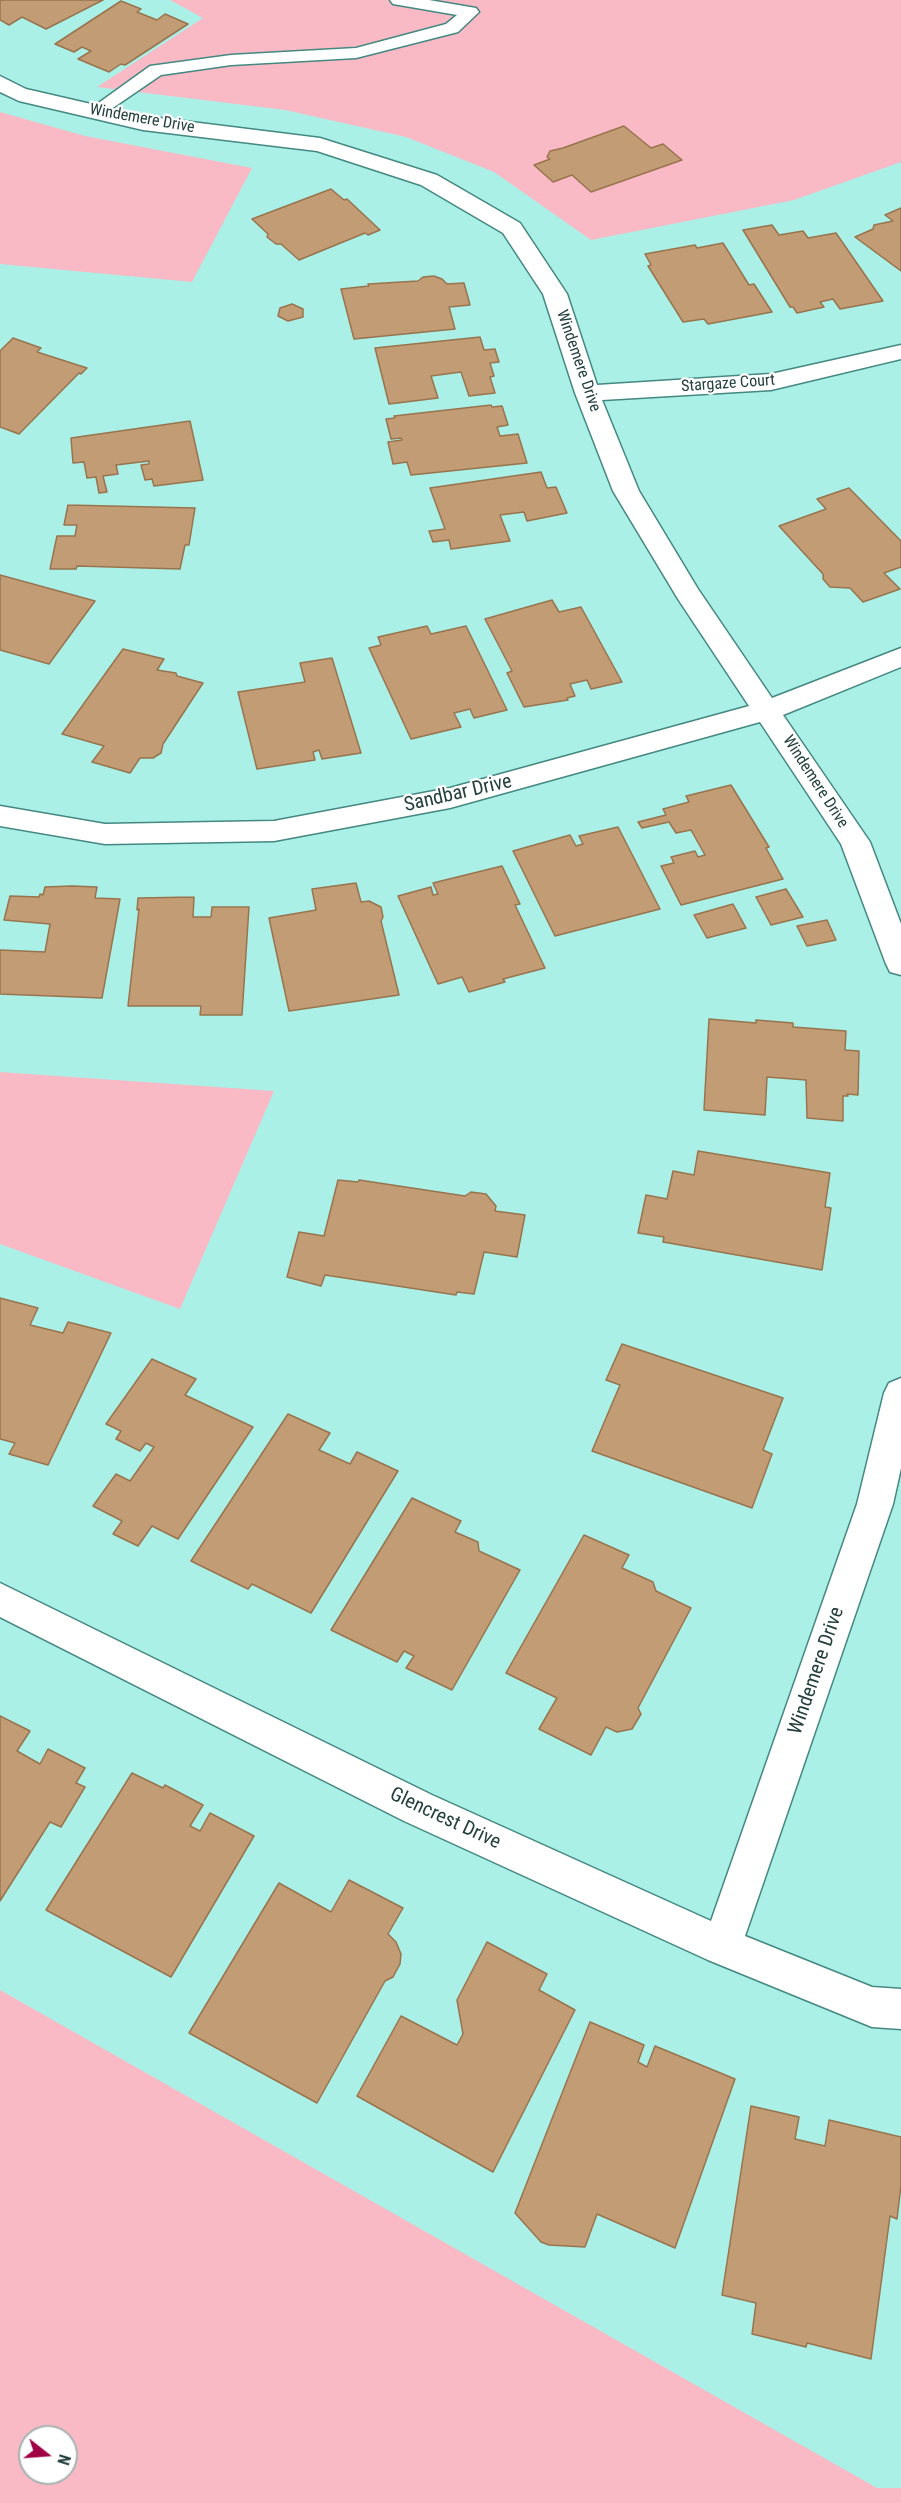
<!DOCTYPE html>
<html>
<head>
<meta charset="utf-8">
<style>
  body { margin:0 }
  #map { position:relative; width:901px; height:2503px; overflow:hidden; background:#aaf0e7; font-family:"Roboto Condensed",sans-serif }
  canvas { display:block }
  .north { position:absolute; left:18px; top:2425px; width:60px; height:60px; box-sizing:border-box; background:#fff; border:2px solid #a7b3b1; border-radius:50%; rotate:107deg; font-size:16px; font-weight:700; line-height:24px; text-align:center; color:#23403d }
  .north::after { content:''; display:block; margin:auto; width:21px; height:27px; background:#9f0144; clip-path:polygon(50% 0,100% 100%,50% 72%,0 100%) }
</style>
</head>
<body>
<div id="map">
<canvas width="901" height="2503"></canvas>
<div class="north">N</div>
</div>
<script>
const c = document.querySelector('canvas').getContext('2d');
c.lineJoin = 'round';
function fill(path, color) {
  c.fillStyle = color;
  c.fill(path, 'evenodd');
}
function poly(rows) {
  const path = new Path2D();
  for (const r of rows) {
    path.moveTo(r[0], r[1]);
    for (let i = 2; i < r.length; i += 2) path.lineTo(r[i], r[i + 1]);
  }
  return path;
}
function trace(path, color, width, dash) {
  c.strokeStyle = color;
  c.lineWidth = width;
  c.lineCap = dash ? 'butt' : 'round';
  c.setLineDash(dash || []);
  c.stroke(path);
}
function label(font, color, halo, rows, align = 'center') {
  c.font = font + ' "Roboto Condensed",sans-serif';
  c.lineWidth = 4.5;
  c.setLineDash([]);
  c.textBaseline = 'middle';
  c.strokeStyle = halo;
  c.fillStyle = color;
  for (const [text, x, y, turn = 0] of rows) {
    c.save();
    c.translate(x, y);
    c.rotate((+turn || 0) * Math.PI / 180);
    c.textAlign = isNaN(turn) ? turn : align;
    if (halo) c.strokeText(text, 0, 0);
    c.fillText(text, 0, 0);
    c.restore();
  }
}
fill(poly([
  [170,0,901,0,901,162,794,200,591,240,494,172,406,137,285,110,97,87,203,18],
  [0,112,85,136,252,168,192,282,0,264],
  [0,1072,274,1091,180,1309,0,1244],
  [0,1990,877,2488,901,2488,901,2503,0,2503],
  [30,2437,66,2437,66,2473,30,2473]
]), '#f9bac5');
const building = poly([
  [0,0,103,0,46,29,22,17,9,25,0,20,0,0],
  [121,1,141,9,137,12,157,20,165,14,188,24,125,65,121,64,109,72,78,59,91,51,82,47,74,52,55,44,121,1],
  [624,126,651,148,663,144,682,160,591,192,572,175,553,182,534,165,550,159,547,157,550,151,563,148,624,126],
  [331,189,344,200,347,199,380,230,368,235,365,233,299,260,281,244,276,244,267,237,268,234,252,219,331,189],
  [901,208,901,271,855,237,873,229,874,225,893,221,885,215,901,208],
  [772,225,779,235,803,231,808,238,836,233,883,301,840,309,833,299,820,302,824,307,797,313,793,307,790,307,743,230,772,225],
  [723,243,749,285,754,284,772,312,708,324,704,319,683,322,648,266,651,265,645,254,695,245,697,248,723,243],
  [434,276,442,279,447,284,464,283,470,305,449,307,455,329,354,339,341,289,369,286,368,284,418,281,423,277,434,276],
  [292,304,303,309,303,317,288,321,278,316,280,308,292,304],
  [480,337,484,350,495,349,499,362,490,363,494,376,490,377,495,393,469,396,461,372,431,376,438,398,389,404,375,348,480,337],
  [13,338,41,348,37,352,87,368,81,374,79,373,19,434,0,427,0,351,13,338],
  [491,405,492,407,502,406,508,425,497,427,500,436,518,434,527,463,411,475,407,462,393,464,388,442,402,440,401,438,391,439,386,419,395,418,394,416,491,405],
  [190,421,203,480,154,486,152,479,145,480,141,465,149,464,149,461,116,465,118,474,103,476,107,492,99,493,96,477,87,478,84,462,73,463,71,438,190,421],
  [541,472,547,488,556,487,567,513,527,521,524,512,500,515,510,541,451,549,449,540,433,542,429,531,445,529,430,488,541,472],
  [849,488,901,541,901,567,884,573,900,589,863,602,850,588,830,587,823,579,823,574,779,526,826,509,817,499,849,488],
  [68,505,195,508,189,545,185,545,180,569,77,566,76,569,50,569,57,536,75,536,77,525,64,525,68,505],
  [0,575,95,601,49,664,0,650,0,575],
  [552,600,559,612,581,607,622,682,591,689,587,680,570,684,575,696,567,698,568,700,524,707,507,673,512,671,485,619,552,600],
  [427,626,431,634,466,626,507,710,474,718,470,709,454,713,461,727,411,739,369,648,381,645,378,637,427,626],
  [123,649,164,659,157,670,176,673,177,676,203,683,163,744,161,753,153,758,140,758,130,773,92,762,104,746,62,734,123,649],
  [332,658,361,753,322,759,319,750,313,752,315,760,257,769,238,692,305,682,300,663,332,658],
  [731,785,769,847,766,848,783,879,681,905,661,866,674,863,671,857,695,851,698,857,705,855,691,830,676,833,669,822,642,828,638,822,666,815,663,809,689,802,686,796,731,785],
  [618,827,660,909,555,936,513,851,570,835,576,846,583,844,579,836,618,827],
  [502,866,520,904,515,905,545,968,503,979,505,982,469,992,462,977,438,984,398,896,431,887,433,895,438,894,433,883,502,866],
  [356,883,361,902,369,901,381,907,383,917,381,921,399,995,289,1011,269,918,316,910,312,889,356,883],
  [72,886,97,887,95,898,120,899,102,998,0,994,0,950,45,952,50,924,4,920,10,896,39,897,40,894,43,895,45,887,72,886],
  [786,889,803,917,771,925,756,897,786,889],
  [194,897,193,917,211,917,212,907,249,907,242,1015,200,1015,201,1006,128,1006,139,909,137,910,138,898,194,897],
  [733,904,746,928,707,938,694,915,733,904],
  [827,920,836,940,807,946,797,926,827,920],
  [709,1019,756,1023,756,1020,793,1023,793,1027,846,1031,845,1050,859,1051,858,1095,847,1094,848,1096,843,1096,843,1121,807,1118,806,1080,767,1077,765,1115,704,1110,709,1019],
  [698,1151,830,1173,825,1207,831,1208,822,1270,663,1242,664,1237,638,1233,646,1195,667,1199,673,1171,694,1175,698,1151],
  [338,1180,358,1182,359,1180,465,1196,471,1192,486,1194,496,1206,495,1211,525,1215,517,1257,484,1252,474,1294,457,1292,456,1295,325,1275,321,1286,287,1277,299,1232,324,1236,338,1180],
  [0,1298,38,1308,30,1325,63,1333,68,1322,111,1333,48,1465,9,1454,15,1443,0,1439,0,1298],
  [622,1344,783,1398,763,1450,772,1454,752,1508,592,1451,620,1385,606,1380,622,1344],
  [152,1359,196,1379,185,1395,253,1427,178,1539,152,1526,138,1546,113,1534,122,1521,93,1506,116,1474,130,1481,154,1447,146,1443,140,1451,116,1439,121,1431,106,1424,152,1359],
  [288,1414,330,1433,319,1450,350,1464,357,1452,398,1471,311,1613,252,1584,248,1589,191,1561,288,1414],
  [412,1498,461,1521,455,1532,478,1542,479,1551,520,1570,452,1690,406,1668,414,1656,404,1651,397,1662,331,1630,412,1498],
  [584,1535,629,1555,622,1568,653,1582,656,1591,691,1608,638,1708,641,1714,632,1729,617,1732,606,1727,591,1755,539,1729,557,1698,506,1673,584,1535],
  [0,1716,30,1731,17,1751,40,1764,48,1749,85,1768,76,1783,85,1787,61,1827,50,1822,0,1901,0,1716],
  [132,1773,163,1788,165,1785,203,1805,190,1826,200,1831,210,1813,254,1836,171,1977,46,1910,132,1773],
  [349,1880,403,1908,388,1934,396,1942,401,1954,400,1964,393,1977,385,1981,317,2103,189,2033,279,1883,331,1912,349,1880],
  [487,1942,547,1974,539,1990,575,2010,493,2172,357,2096,401,2016,457,2045,463,2034,457,2000,487,1942],
  [590,2022,644,2045,638,2062,647,2067,655,2046,735,2079,675,2248,597,2214,585,2247,549,2245,541,2242,515,2213,590,2022],
  [751,2106,799,2117,795,2139,825,2146,829,2120,901,2137,901,2185,897,2219,890,2216,871,2359,807,2343,806,2347,752,2334,756,2303,722,2295,751,2106]
]);
fill(building, '#c29c75');
trace(building, '#98744e', 1.5);
const lane = poly([
  [390,0,429,0,470,7,476,8,479,12,458,32,356,58,231,65,161,75,101,116,89,116,86,112,150,66,231,55,356,48,446,24,457,15,399,5,393,4,390,0]
]);
const street = poly([
  [0,76,26,89,143,116,320,138,437,175,520,223,567,294,597,385,771,374,901,345,901,359,771,390,602,400,639,491,698,589,772,698,901,648,901,667,783,715,870,842,901,924,901,975,890,972,886,964,841,844,760,722,450,808,274,841,105,844,0,826,0,806,105,824,274,821,450,788,749,706,678,599,613,491,575,393,543,294,503,233,421,185,317,151,143,130,19,101,0,92,0,76],
  [901,1378,901,1468,893,1504,745,1936,872,1987,901,1989,901,2029,872,2027,708,1960,404,1821,0,1617,0,1583,432,1795,711,1921,857,1504,884,1393,889,1383,901,1378]
]);
trace(lane, '#448881', 3);
trace(street, '#448881', 3);
fill(lane, '#fff');
fill(street, '#fff');
label('16px', '#23403d', '#fff', [
  ["Windemere Drive",142,119,10],
  ["Windemere Drive",578,361,71],
  ["Stargaze Court",728,384,-4],
  ["Windemere Drive",815,782,57]
]);
label('20px', '#23403d', '#fff', [
  ["Sandbar Drive",458,794,-13],
  ["Windemere Drive",817,1671,-71],
  ["Glencrest Drive",445,1819,25]
]);
</script>
</body>
</html>
